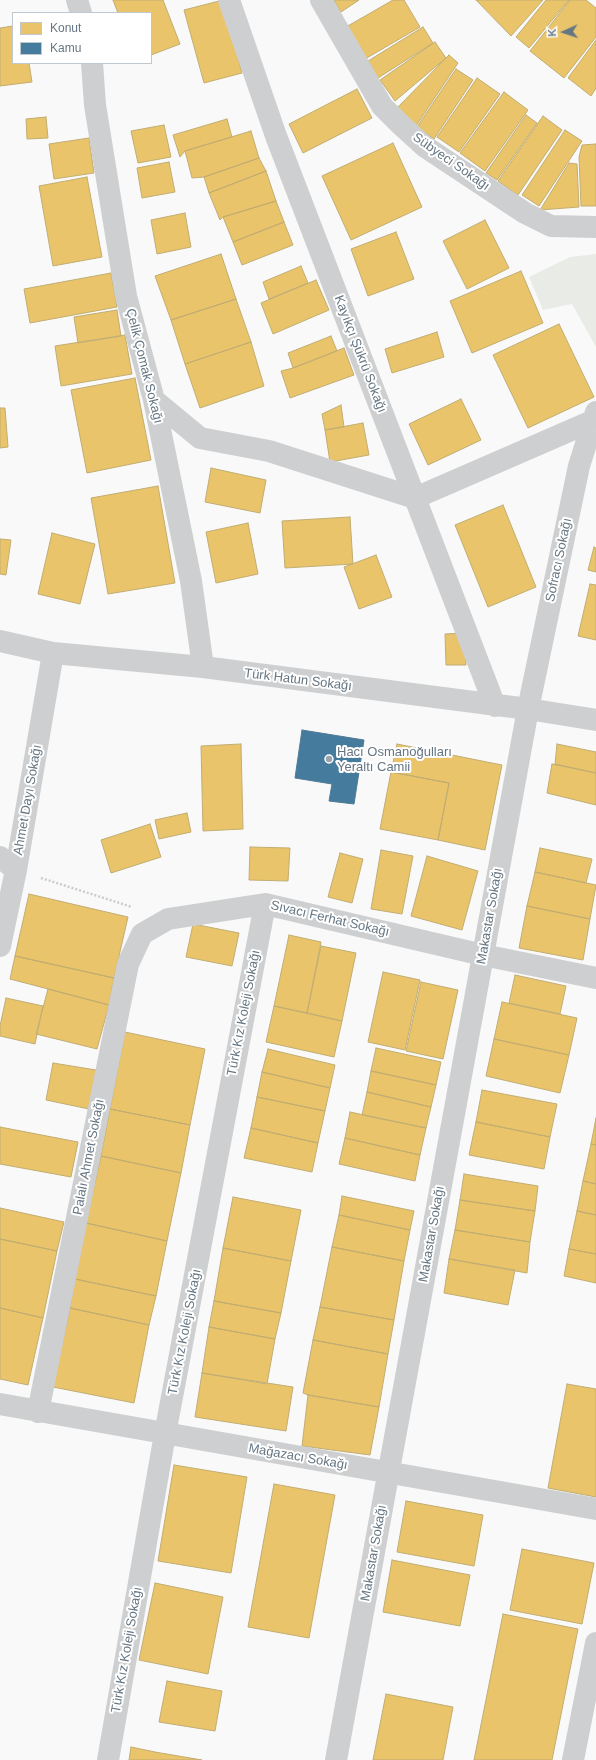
<!DOCTYPE html>
<html>
<head>
<meta charset="utf-8">
<style>
  body { margin:0 }
  #map { position:relative; width:596px; height:1760px; overflow:hidden; background:#f9f9f9; font-family:Helvetica,sans-serif }
  canvas { display:block }
  .legend { position:absolute; left:12px; top:12px; width:140px; height:52px; box-sizing:border-box; background:#fff; border:1px solid #c1c8cd; margin:0; padding:5px 7px; list-style:none; font-size:12px; color:#657683 }
  .legend li { display:flex; align-items:center; gap:8px; height:20px }
  .legend b { width:20px; border:1px solid #c1c8cd }
  .north { position:absolute; left:544px; top:12px; width:40px; height:40px; -webkit-text-stroke:3px #fff; paint-order:stroke; rotate:267deg; font-size:11px; font-weight:700; line-height:16px; text-align:center; color:#657683 }
  .north::after { content:''; display:block; margin:auto; width:14px; height:18px; background:#657683; clip-path:polygon(50% 0,100% 100%,50% 72%,0 100%) }
</style>
</head>
<body>
<div id="map">
<canvas width="596" height="1760"></canvas>
<ul class="legend">
<li><b style="height:11px;background:#e9c46a"></b>Konut</li>
<li><b style="height:11px;background:#457b9d"></b>Kamu</li>
</ul>
<div class="north">K</div>
</div>
<script>
const c = document.querySelector('canvas').getContext('2d');
c.lineJoin = 'round';
function fill(path, color) {
  c.fillStyle = color;
  c.fill(path, 'evenodd');
}
function poly(rows) {
  const path = new Path2D();
  for (const r of rows) {
    path.moveTo(r[0], r[1]);
    for (let i = 2; i < r.length; i += 2) path.lineTo(r[i], r[i + 1]);
  }
  return path;
}
function trace(path, color, width, dash) {
  c.strokeStyle = color;
  c.lineWidth = width;
  c.lineCap = dash ? 'butt' : 'round';
  c.setLineDash(dash || []);
  c.stroke(path);
}
function label(font, color, halo, rows, align = 'center') {
  c.font = font + ' Helvetica,sans-serif';
  c.lineWidth = 4;
  c.setLineDash([]);
  c.textBaseline = 'middle';
  c.strokeStyle = halo;
  c.fillStyle = color;
  for (const [text, x, y, turn = 0] of rows) {
    c.save();
    c.translate(x, y);
    c.rotate((+turn || 0) * Math.PI / 180);
    c.textAlign = isNaN(turn) ? turn : align;
    if (halo) c.strokeText(text, 0, 0);
    c.fillText(text, 0, 0);
    c.restore();
  }
}
fill(poly([
  [596,254,596,347,572,304,543,310,529,277,570,257]
]), '#e8ebe6');
const homes = poly([
  [113,0,163,0,180,44,151,55,151,13,118,13,113,0],
  [223,0,242,73,204,83,184,10,223,0],
  [334,0,359,0,341,12,334,0],
  [393,0,404,0,420,27,365,59,346,27,393,0],
  [476,0,543,0,511,36,476,0],
  [546,0,569,0,529,48,516,37,546,0],
  [570,0,586,0,596,8,596,37,564,78,530,51,570,0],
  [13,26,13,63,29,63,32,82,0,86,0,28,13,26],
  [423,27,433,43,378,78,368,61,423,27],
  [596,40,596,88,591,96,568,78,596,40],
  [435,42,446,58,395,101,380,80,435,42],
  [449,55,458,63,416,126,396,109,449,55],
  [456,69,473,80,434,139,417,127,456,69],
  [477,78,500,94,459,152,437,137,477,78],
  [357,89,372,118,303,153,289,124,357,89],
  [504,92,528,110,485,171,460,153,504,92],
  [526,115,537,123,497,180,486,173,526,115],
  [543,116,562,130,518,195,498,181,543,116],
  [46,117,48,138,27,139,26,119,46,117],
  [227,119,232,137,185,151,180,157,173,135,227,119],
  [164,125,171,157,138,163,131,131,164,125],
  [565,130,582,141,539,206,522,195,565,130],
  [251,131,259,158,204,177,192,178,185,151,251,131],
  [89,138,94,173,54,179,49,144,89,138],
  [393,143,422,207,351,240,322,176,393,143],
  [596,144,596,206,581,206,579,157,582,145,596,144],
  [259,158,266,171,209,193,204,177,259,158],
  [169,162,175,192,142,198,137,168,169,162],
  [569,163,577,164,579,207,540,210,569,163],
  [266,171,276,201,223,217,220,220,209,193,266,171],
  [87,177,102,257,53,266,39,186,87,177],
  [276,201,284,222,233,242,223,217,276,201],
  [185,213,191,247,157,254,151,220,185,213],
  [485,220,509,268,467,289,443,241,485,220],
  [284,222,293,245,242,265,233,242,284,222],
  [396,232,414,279,368,296,351,249,396,232],
  [221,254,236,299,171,320,155,276,221,254],
  [301,266,308,283,269,299,263,282,301,266],
  [521,271,543,323,472,353,450,301,521,271],
  [111,273,117,307,30,323,24,289,111,273],
  [316,280,329,310,273,334,261,303,316,280],
  [236,299,251,342,185,364,171,320,236,299],
  [117,310,121,336,78,343,74,317,117,310],
  [559,324,594,397,528,428,493,355,559,324],
  [437,332,444,357,392,373,385,349,437,332],
  [125,335,132,374,61,386,55,346,125,335],
  [331,336,337,351,293,368,288,353,331,336],
  [251,342,264,386,200,408,185,364,251,342],
  [344,348,354,375,290,398,281,371,293,368,344,348],
  [135,378,151,460,87,473,71,390,135,378],
  [461,399,481,440,428,465,409,424,461,399],
  [341,405,344,427,325,430,322,414,341,405],
  [0,408,5,408,8,447,0,448,0,408],
  [363,423,369,455,330,462,325,430,363,423],
  [211,468,266,480,260,513,205,502,211,468],
  [158,486,175,583,108,594,91,498,158,486],
  [503,505,536,587,488,607,455,525,503,505],
  [350,517,353,564,285,568,282,521,350,517],
  [248,523,258,574,216,583,206,532,248,523],
  [52,533,95,544,80,604,38,594,52,533],
  [0,539,11,540,6,575,0,574,0,539],
  [594,547,596,548,596,572,588,570,594,547],
  [376,555,392,597,359,609,344,567,376,555],
  [590,584,596,585,596,640,578,636,590,584],
  [465,633,466,665,446,665,445,634,465,633],
  [241,744,243,829,203,831,201,746,241,744],
  [397,744,502,765,485,850,438,840,449,783,391,772,397,744],
  [557,744,596,752,596,773,555,764,557,744],
  [552,764,596,773,596,805,547,793,552,764],
  [391,772,449,783,438,840,380,829,391,772],
  [187,813,191,832,159,839,155,820,187,813],
  [150,824,161,857,111,873,101,840,150,824],
  [250,847,290,848,288,881,249,880,250,847],
  [540,848,592,859,586,883,535,872,540,848],
  [381,850,413,856,402,914,371,909,381,850],
  [340,853,363,859,352,903,328,897,340,853],
  [427,856,478,871,462,930,411,916,427,856],
  [535,872,596,885,590,919,527,906,535,872],
  [29,894,128,917,114,978,15,956,29,894],
  [527,906,590,919,583,960,519,948,527,906],
  [193,924,239,933,232,966,186,957,193,924],
  [289,935,321,942,307,1013,274,1006,289,935],
  [321,946,356,953,342,1021,307,1013,321,946],
  [15,956,114,978,109,1005,10,979,15,956],
  [383,972,420,980,405,1050,368,1042,383,972],
  [515,975,566,986,560,1014,509,1003,515,975],
  [421,982,458,990,443,1059,406,1051,421,982],
  [48,989,109,1005,97,1049,36,1034,48,989],
  [6,998,43,1006,35,1044,0,1036,0,1026,6,998],
  [502,1002,577,1018,569,1055,494,1039,502,1002],
  [274,1006,342,1021,334,1057,266,1042,274,1006],
  [125,1032,205,1049,190,1125,110,1109,125,1032],
  [494,1039,569,1055,560,1093,486,1076,494,1039],
  [376,1048,441,1062,436,1085,371,1071,376,1048],
  [268,1049,335,1065,330,1088,262,1072,268,1049],
  [53,1063,96,1070,89,1109,46,1100,53,1063],
  [371,1071,436,1085,431,1107,367,1092,371,1071],
  [262,1072,330,1088,325,1111,257,1097,262,1072],
  [482,1090,557,1104,550,1137,476,1122,482,1090],
  [367,1092,431,1107,426,1128,362,1115,367,1092],
  [257,1097,325,1111,318,1143,251,1128,257,1097],
  [110,1109,190,1125,181,1173,101,1156,110,1109],
  [350,1112,426,1128,420,1155,345,1138,350,1112],
  [596,1118,596,1145,591,1144,596,1118],
  [476,1122,550,1137,544,1169,469,1155,476,1122],
  [0,1127,78,1142,71,1177,0,1164,0,1127],
  [251,1128,318,1143,312,1172,244,1158,251,1128],
  [345,1138,420,1155,415,1181,339,1164,345,1138],
  [591,1144,596,1145,596,1184,583,1181,591,1144],
  [101,1156,181,1173,167,1241,86,1223,101,1156],
  [464,1174,538,1186,535,1211,460,1200,464,1174],
  [583,1181,596,1184,596,1215,577,1211,583,1181],
  [342,1196,414,1211,410,1230,339,1215,342,1196],
  [233,1197,301,1210,291,1261,223,1248,233,1197],
  [460,1200,535,1211,530,1242,455,1230,460,1200],
  [0,1208,64,1222,57,1251,0,1239,0,1208],
  [577,1211,596,1215,596,1254,569,1249,577,1211],
  [339,1215,410,1230,404,1261,332,1247,339,1215],
  [86,1223,167,1241,156,1296,75,1279,86,1223],
  [455,1230,530,1242,527,1273,449,1259,455,1230],
  [0,1239,57,1251,43,1318,0,1308,0,1239],
  [332,1247,404,1261,394,1320,320,1307,332,1247],
  [223,1248,291,1261,281,1313,214,1301,223,1248],
  [569,1249,596,1254,596,1283,564,1276,569,1249],
  [449,1259,515,1270,508,1305,444,1293,449,1259],
  [75,1279,156,1296,149,1325,70,1308,75,1279],
  [214,1301,281,1313,275,1339,209,1327,214,1301],
  [320,1307,394,1320,388,1354,313,1340,320,1307],
  [0,1308,43,1318,28,1385,0,1379,0,1308],
  [70,1308,149,1325,134,1403,53,1387,70,1308],
  [209,1327,275,1339,267,1384,202,1373,209,1327],
  [313,1340,388,1354,379,1407,308,1395,303,1393,313,1340],
  [202,1373,293,1387,286,1431,195,1417,202,1373],
  [567,1384,596,1389,596,1497,548,1488,567,1384],
  [308,1395,379,1407,370,1455,302,1446,308,1395],
  [174,1465,247,1477,231,1573,158,1561,174,1465],
  [274,1484,335,1495,309,1638,248,1627,274,1484],
  [406,1501,483,1515,474,1566,397,1552,406,1501],
  [522,1549,594,1563,582,1624,510,1610,522,1549],
  [392,1560,470,1575,460,1626,383,1612,392,1560],
  [155,1583,223,1597,208,1674,139,1660,155,1583],
  [503,1614,578,1629,552,1760,474,1760,503,1614],
  [167,1681,222,1691,215,1731,159,1722,167,1681],
  [386,1694,453,1707,443,1760,373,1760,386,1694],
  [131,1747,155,1752,202,1760,129,1760,131,1747]
]);
fill(homes, '#e9c46a');
trace(homes, '#c1ad72', 1);
const public = poly([
  [302,730,364,740,354,804,329,801,332,784,295,778,302,730]
]);
fill(public, '#457b9d');
trace(public, '#4f7a95', 1);
trace(poly([
  [41,878,132,907]
]), '#cbcccd', 2.5, [2, 2]);
trace(poly([
  [77,0,81,13],
  [229,0,276,136,495,706],
  [321,0,382,106,401,125,424,146,525,213,551,226,596,227],
  [92,63,95,105,126,296,154,400,191,581,203,667],
  [154,400,200,438,269,451,415,498,592,421],
  [0,641,53,653,203,667,528,709,596,720],
  [0,857,16,870],
  [0,946,16,870,53,653],
  [0,1404,596,1509],
  [38,1412,128,964,142,934,168,919,265,904,483,955,596,978],
  [108,1760,165,1434,265,904],
  [336,1760,528,709,579,466,596,412],
  [573,1760,596,1643]
]), '#cecfd0', 22);
for (const [x, y, r, color] of [
  [329,759,4,"#99a4ac"]
]) {
  const dot = new Path2D();
  dot.arc(x, y, r, 0, 2 * Math.PI);
  c.fillStyle = color;
  c.fill(dot);
  trace(dot, '#fff', 1.5);
}
label('13px', '#657683', '#fff', [
  ["Sübyeci Sokağı",451,162,35],
  ["Kayıkçı Şükrü Sokağı",360,354,69],
  ["Çelik Çomak Sokağı",144,366,76],
  ["Sofracı Sokağı",559,560,-78],
  ["Türk Hatun Sokağı",298,680,7],
  ["Ahmet Dayı Sokağı",28,800,-80],
  ["Makastar Sokağı",490,916,-80],
  ["Sıvacı Ferhat Sokağı",330,919,13],
  ["Türk Kız Koleji Sokağı",244,1013,-79],
  ["Palalı Ahmet Sokağı",89,1157,-79],
  ["Makastar Sokağı",432,1234,-80],
  ["Türk Kız Koleji Sokağı",185,1332,-79],
  ["Mağazacı Sokağı",298,1457,10],
  ["Makastar Sokağı",374,1553,-80],
  ["Türk Kız Koleji Sokağı",127,1650,-80]
]);
label('13px', '#657683', '#fff', [
  ["Hacı Osmanoğulları",337,752],
  ["Yeraltı Camii",337,767]
], 'left');
</script>
</body>
</html>
